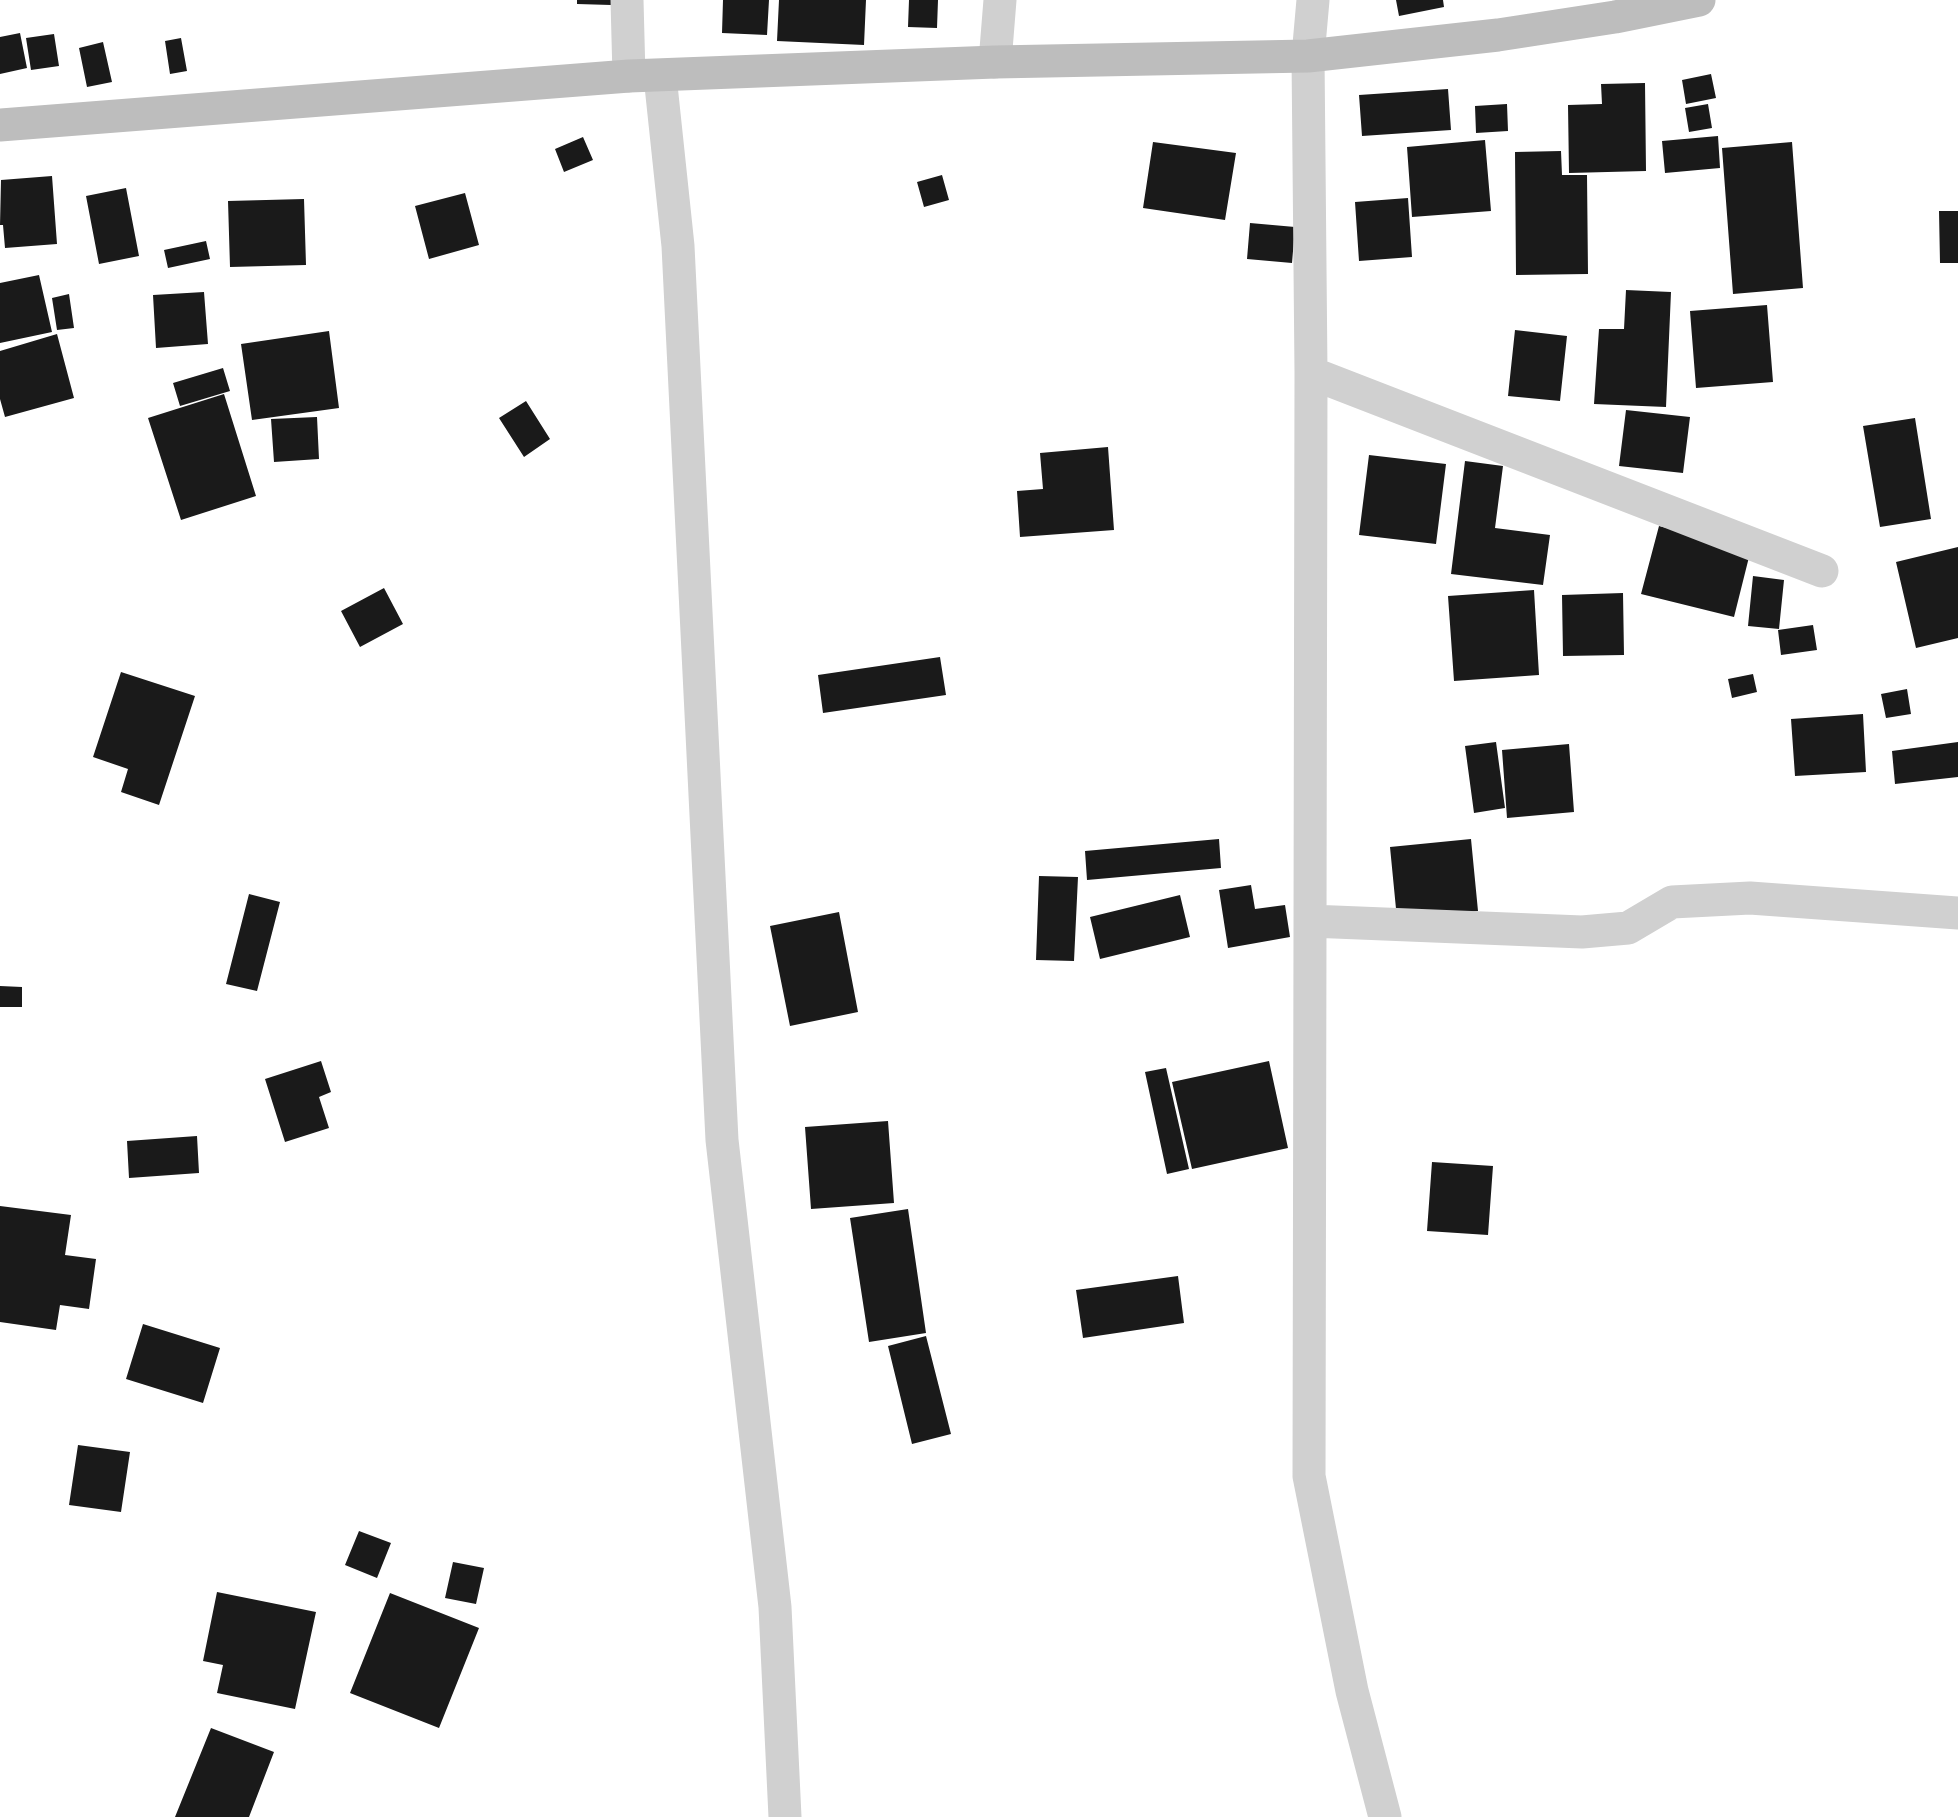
<!DOCTYPE html>
<html>
<head>
<meta charset="utf-8">
<style>
  body { margin:0 }
  canvas { display:block; background:#fff }
</style>
</head>
<body>
<canvas width="1958" height="1817"></canvas>
<script>
const c = document.querySelector('canvas').getContext('2d');
c.lineJoin = 'round';
function fill(path, color) {
  c.fillStyle = color;
  c.fill(path, 'evenodd');
}
function poly(rows) {
  const path = new Path2D();
  for (const r of rows) {
    path.moveTo(r[0], r[1]);
    for (let i = 2; i < r.length; i += 2) path.lineTo(r[i], r[i + 1]);
  }
  return path;
}
function trace(path, color, width, dash) {
  c.strokeStyle = color;
  c.lineWidth = width;
  c.lineCap = dash ? 'butt' : 'round';
  c.setLineDash(dash || []);
  c.stroke(path);
}
fill(poly([
  [577,0,611,0,611,5,577,4],
  [723,0,769,0,767,35,722,33],
  [779,0,866,0,864,45,777,41],
  [909,0,938,0,937,28,908,27],
  [1396,0,1443,0,1444,7,1399,16],
  [20,33,27,68,0,74,0,37],
  [54,34,59,66,31,70,26,38],
  [181,38,187,71,170,74,165,41],
  [103,42,112,82,87,87,79,48],
  [1711,74,1716,98,1686,104,1682,80],
  [1645,83,1646,171,1569,173,1568,105,1602,104,1601,84],
  [1448,89,1451,130,1362,136,1359,95],
  [1507,104,1508,131,1476,133,1475,106],
  [1708,104,1712,128,1689,132,1685,108],
  [1718,136,1720,168,1665,173,1662,141],
  [583,137,593,160,564,172,555,149],
  [1485,140,1491,211,1412,217,1407,147],
  [1153,142,1236,153,1225,220,1143,208],
  [1792,142,1803,288,1733,294,1722,148],
  [1561,151,1562,175,1587,175,1588,274,1516,275,1515,152],
  [942,175,949,200,924,207,917,182],
  [52,176,57,244,5,248,3,225,0,225,1,180],
  [126,188,139,256,99,264,86,196],
  [465,193,479,245,429,259,415,206],
  [1408,198,1412,257,1359,261,1355,202],
  [304,199,306,265,230,267,228,201],
  [1939,211,1958,211,1958,263,1940,263],
  [1250,223,1295,227,1292,263,1247,259],
  [206,241,210,259,168,268,164,250],
  [39,275,52,332,0,343,0,283],
  [1626,290,1671,292,1666,407,1594,404,1599,329,1624,329],
  [204,292,208,344,156,348,153,295],
  [69,294,74,328,57,330,52,298],
  [1767,305,1773,382,1696,388,1690,311],
  [1515,330,1567,336,1560,401,1508,396],
  [329,331,339,408,252,420,241,344],
  [57,334,74,398,5,417,0,399,0,351],
  [223,368,230,391,180,406,173,383],
  [224,394,256,496,181,520,148,418],
  [526,401,550,439,524,457,499,418],
  [1626,410,1690,417,1683,473,1619,466],
  [317,417,319,459,274,462,271,419],
  [1915,418,1931,519,1880,527,1863,426],
  [1108,447,1114,530,1020,537,1017,491,1043,489,1040,453],
  [1369,455,1446,464,1436,544,1359,535],
  [1465,461,1503,466,1495,528,1550,535,1543,585,1451,574],
  [1659,526,1751,549,1734,617,1641,594],
  [1958,547,1958,638,1916,648,1896,562],
  [1753,576,1784,580,1779,629,1748,626],
  [384,588,403,624,360,647,341,611],
  [1534,590,1539,675,1454,681,1448,596],
  [1623,593,1624,655,1563,656,1562,595],
  [1813,625,1817,650,1781,655,1778,630],
  [940,657,946,695,823,713,818,675],
  [121,672,195,696,159,805,121,792,128,769,93,757],
  [1753,674,1757,692,1732,698,1728,679],
  [1907,689,1911,714,1886,718,1881,694],
  [1863,714,1866,772,1795,776,1791,719],
  [1496,742,1505,808,1474,813,1465,746],
  [1958,742,1958,777,1895,784,1892,751],
  [1569,744,1574,812,1507,818,1502,750],
  [1219,839,1221,868,1087,880,1085,851],
  [1471,839,1478,911,1397,919,1390,847],
  [1039,876,1078,877,1074,961,1036,960],
  [1251,885,1255,909,1285,905,1290,937,1228,948,1219,890],
  [249,894,280,902,257,991,226,984],
  [1180,895,1190,937,1100,959,1090,917],
  [839,912,858,1012,790,1026,770,926],
  [0,986,22,987,22,1007,0,1007],
  [321,1061,331,1092,319,1097,329,1128,285,1142,265,1079],
  [1269,1061,1288,1148,1192,1169,1172,1082],
  [1166,1068,1189,1169,1167,1174,1145,1072],
  [888,1121,894,1203,811,1209,805,1127],
  [197,1136,199,1173,129,1178,127,1141],
  [1432,1162,1493,1166,1488,1235,1427,1231],
  [0,1206,71,1215,65,1255,96,1259,89,1309,60,1305,56,1330,0,1322],
  [908,1209,926,1333,869,1342,850,1218],
  [1178,1276,1184,1323,1083,1338,1076,1290],
  [143,1324,220,1348,203,1403,126,1379],
  [926,1336,951,1434,912,1444,888,1346],
  [78,1445,130,1452,121,1512,69,1505],
  [359,1531,391,1543,377,1578,345,1565],
  [453,1562,484,1568,476,1604,445,1598],
  [217,1592,316,1612,295,1709,217,1693,223,1665,203,1661],
  [390,1593,479,1628,439,1728,350,1693],
  [211,1728,274,1752,249,1817,175,1817]
]), '#1a1a1a');
trace(poly([
  [627,0,629,76],
  [1313,0,1308,56,1311,373,1309,1476,1352,1691,1385,1817],
  [995,62,1000,0],
  [660,76,678,246,722,1140,775,1607,785,1817],
  [1311,373,1822,571],
  [1310,921,1582,932,1628,928,1672,902,1750,898,1958,913]
]), '#d0d0d0', 33);
trace(poly([
  [0,125,629,76,995,62,1308,56,1498,35,1615,17,1699,0]
]), '#bdbdbd', 33);
</script>
</body>
</html>
